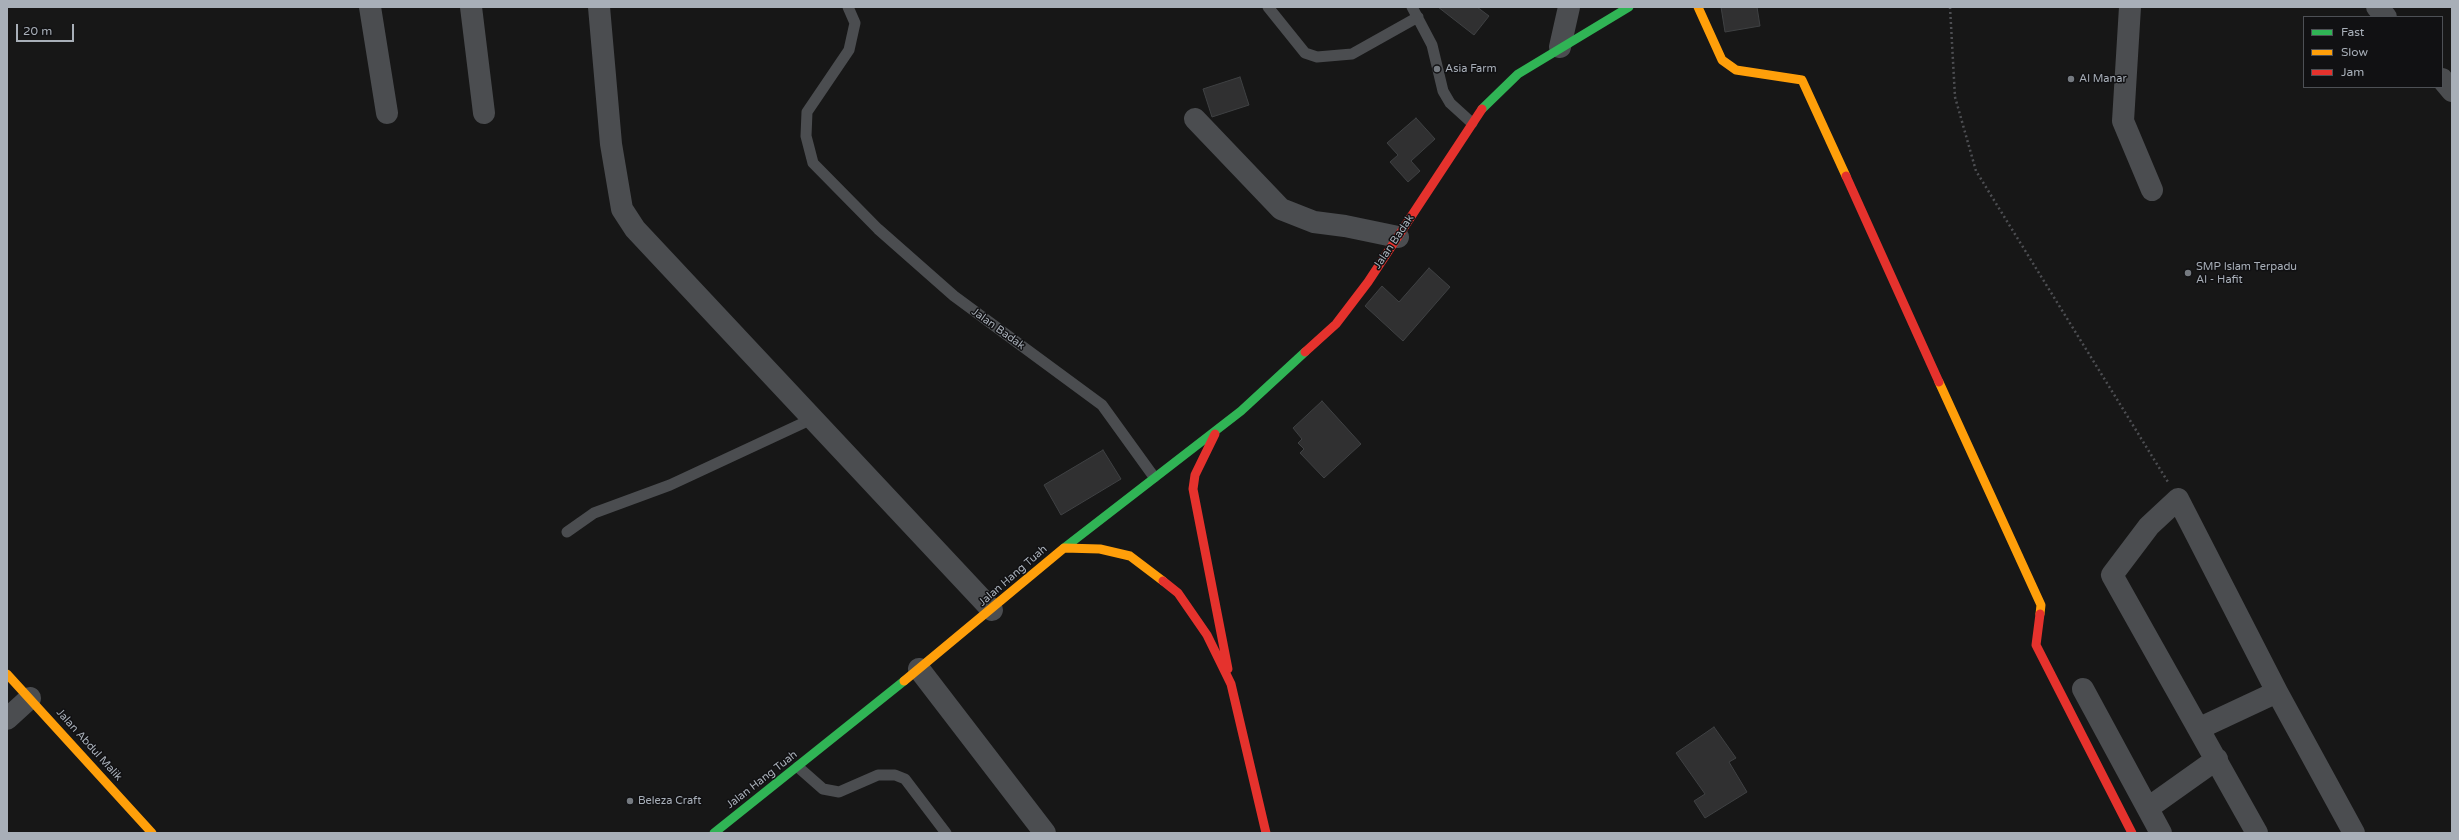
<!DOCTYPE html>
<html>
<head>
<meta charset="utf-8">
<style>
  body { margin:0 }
  #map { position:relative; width:2459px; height:840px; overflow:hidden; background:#171717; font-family:"Varela Round",sans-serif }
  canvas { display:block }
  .frame { position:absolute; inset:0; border:8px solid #a8afb8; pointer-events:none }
  .legend { position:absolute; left:2303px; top:16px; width:140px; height:72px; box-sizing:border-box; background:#111113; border:1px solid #4d5055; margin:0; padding:5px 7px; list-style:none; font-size:12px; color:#a8afb8 }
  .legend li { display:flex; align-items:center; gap:8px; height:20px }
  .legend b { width:20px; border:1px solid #4d5055 }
  .scale { position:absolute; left:16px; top:24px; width:58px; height:18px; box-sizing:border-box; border:2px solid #a8afb8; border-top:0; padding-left:5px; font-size:12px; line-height:14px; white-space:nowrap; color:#a8afb8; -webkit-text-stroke:3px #111113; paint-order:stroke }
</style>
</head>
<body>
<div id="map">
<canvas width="2459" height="840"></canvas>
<div class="frame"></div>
<ul class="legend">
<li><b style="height:5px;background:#30b455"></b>Fast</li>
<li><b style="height:5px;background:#ff9f0a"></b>Slow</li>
<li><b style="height:5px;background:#e5322d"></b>Jam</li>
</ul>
<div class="scale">20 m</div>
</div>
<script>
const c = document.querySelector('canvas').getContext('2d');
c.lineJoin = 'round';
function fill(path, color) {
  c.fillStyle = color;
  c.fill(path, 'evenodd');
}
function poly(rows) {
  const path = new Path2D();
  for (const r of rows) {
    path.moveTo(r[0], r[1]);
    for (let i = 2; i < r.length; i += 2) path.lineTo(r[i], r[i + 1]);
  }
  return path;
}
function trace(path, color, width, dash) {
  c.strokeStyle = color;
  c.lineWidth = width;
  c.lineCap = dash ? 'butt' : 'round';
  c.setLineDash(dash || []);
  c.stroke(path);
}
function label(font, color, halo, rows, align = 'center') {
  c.font = font + ' "Varela Round",sans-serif';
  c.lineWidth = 3;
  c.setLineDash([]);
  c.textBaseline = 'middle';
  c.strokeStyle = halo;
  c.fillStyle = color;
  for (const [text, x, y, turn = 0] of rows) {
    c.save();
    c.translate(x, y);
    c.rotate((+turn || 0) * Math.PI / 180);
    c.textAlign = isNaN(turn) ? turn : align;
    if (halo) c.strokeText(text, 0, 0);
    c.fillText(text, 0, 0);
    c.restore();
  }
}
const building = poly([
  [1438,7,1477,7,1489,16,1474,35,1438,7],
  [1721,7,1757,7,1760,26,1725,32,1721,7],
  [1240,77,1249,105,1212,117,1203,89,1240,77],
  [1416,118,1435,139,1411,161,1420,171,1408,182,1390,162,1398,155,1387,143,1416,118],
  [1429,268,1450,287,1403,341,1365,306,1382,286,1399,302,1429,268],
  [1322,401,1361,444,1324,478,1300,453,1304,449,1298,443,1302,439,1293,428,1322,401],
  [1103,450,1121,479,1061,515,1044,485,1103,450],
  [1714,727,1736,758,1729,762,1747,792,1705,818,1694,801,1705,794,1676,753,1714,727]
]);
fill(building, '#303031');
trace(building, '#3f4143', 1);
trace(poly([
  [1950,7,1955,97,1976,171,2168,482]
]), '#4d4e52', 2.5, [2, 3]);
trace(poly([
  [848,7,855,23,849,50,807,112,806,136,813,163,878,229,954,296,1102,405,1154,477],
  [1268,7,1305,53,1317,57,1352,54,1418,17],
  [1412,7,1432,45,1443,91,1450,103,1472,123],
  [567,532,594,513,670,485,814,418],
  [798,767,823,789,839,792,878,775,895,775,905,779,946,833]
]), '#4b4d50', 11);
trace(poly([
  [370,7,387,113],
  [471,7,484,113],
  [599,7,611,144,622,209,635,229,992,610],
  [2130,7,2123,121,2152,190],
  [2377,7,2386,17],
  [1560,47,1569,7],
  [2442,79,2452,91],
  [1195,119,1281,209,1314,222,1345,226,1398,237],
  [919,669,1045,833],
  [2083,689,2161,833],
  [7,719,30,698],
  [2200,728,2277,692],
  [2148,808,2217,759],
  [2257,833,2112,575,2149,526,2178,499,2277,692,2354,833]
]), '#4b4d50', 22);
trace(poly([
  [1482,109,1518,74,1629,7],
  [1064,548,1241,411,1305,352],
  [714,833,904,681]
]), '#30b455', 9);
trace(poly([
  [1698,7,1722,60,1736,70,1802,80,1846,176],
  [1939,382,2041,605,2040,614],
  [7,674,152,833],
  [904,681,1064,548,1100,549,1130,556,1163,581]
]), '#ff9f0a', 9);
trace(poly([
  [1846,176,1939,382],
  [1305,352,1336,324,1368,282,1482,109],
  [1215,434,1195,475,1193,489,1228,669],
  [1163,581,1178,593,1207,635,1231,684,1266,833],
  [2040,614,2036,645,2132,833]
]), '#e5322d', 9);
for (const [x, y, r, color] of [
  [1437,69,4,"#757a80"],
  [2071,79,4,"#757a80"],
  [2188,273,4,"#757a80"],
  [630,801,4,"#757a80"]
]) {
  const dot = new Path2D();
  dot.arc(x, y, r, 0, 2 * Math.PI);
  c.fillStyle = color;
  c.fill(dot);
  trace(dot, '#111113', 1.5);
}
label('11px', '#a8afb8', '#111113', [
  ["Asia Farm",1445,69],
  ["Al Manar",2079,79],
  ["SMP Islam Terpadu",2196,267],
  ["Al - Hafit",2196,280],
  ["Beleza Craft",638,801]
], 'left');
label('11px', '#a8afb8', '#111113', [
  ["Jalan Badak",1394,242,-56],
  ["Jalan Badak",998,329,36],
  ["Jalan Hang Tuah",1013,576,-41],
  ["Jalan Abdul Malik",89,745,48],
  ["Jalan Hang Tuah",762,780,-38]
]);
</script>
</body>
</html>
